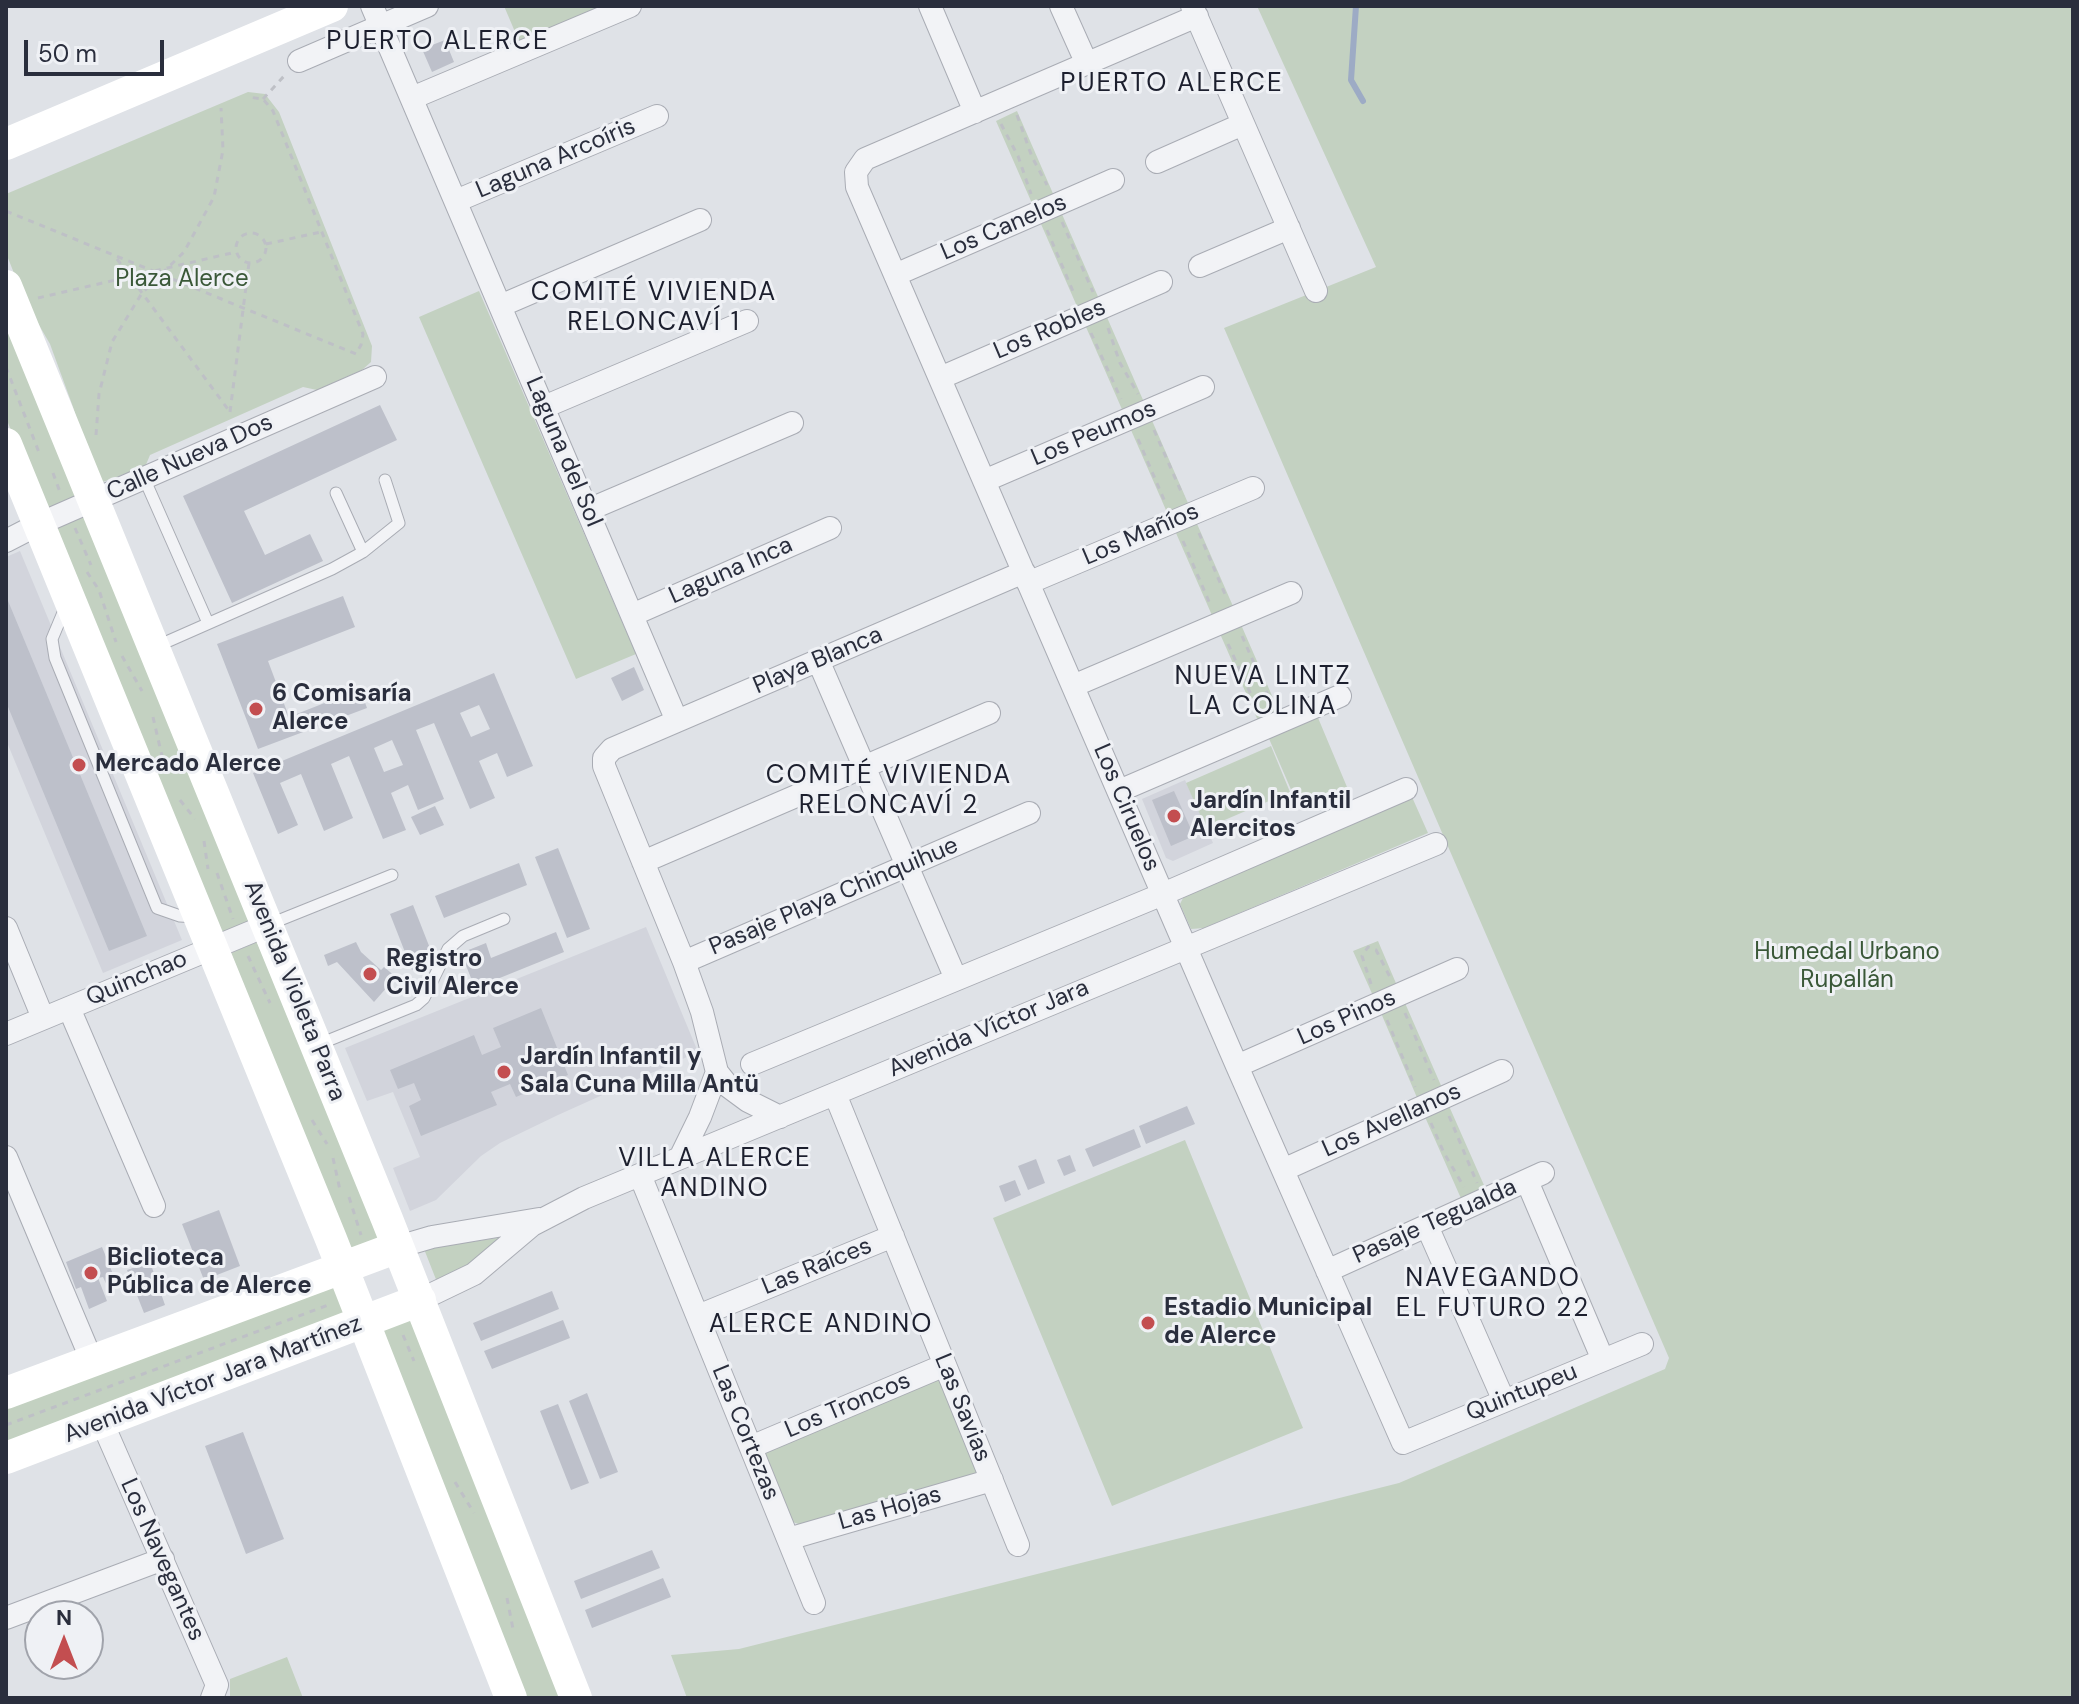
<!DOCTYPE html>
<html>
<head>
<meta charset="utf-8">
<style>
  body { margin:0 }
  #map { position:relative; width:2079px; height:1704px; overflow:hidden; background:#dfe2e7; font-family:"DM Sans",sans-serif }
  canvas { display:block }
  .frame { position:absolute; inset:0; border:8px solid #2a2e3d; pointer-events:none }
  .north { position:absolute; left:24px; top:1600px; width:80px; height:80px; box-sizing:border-box; background:#eff1f5; border:2px solid #a0a3ab; border-radius:50%; rotate:0deg; font-size:22px; font-weight:700; line-height:32px; text-align:center; color:#2a2e3d }
  .north::after { content:''; display:block; margin:auto; width:28px; height:36px; background:#c34e50; clip-path:polygon(50% 0,100% 100%,50% 72%,0 100%) }
  .scale { position:absolute; left:24px; top:40px; width:140px; height:36px; box-sizing:border-box; border:4px solid #2a2e3d; border-top:0; padding-left:10px; font-size:24px; line-height:28px; white-space:nowrap; color:#2a2e3d; -webkit-text-stroke:6px #eff1f5; paint-order:stroke }
</style>
</head>
<body>
<div id="map">
<canvas width="2079" height="1704"></canvas>
<div class="frame"></div>
<div class="north">N</div>
<div class="scale">50 m</div>
</div>
<script>
const c = document.querySelector('canvas').getContext('2d');
c.lineJoin = 'round';
function fill(path, color) {
  c.fillStyle = color;
  c.fill(path, 'evenodd');
}
function poly(rows) {
  const path = new Path2D();
  for (const r of rows) {
    if (r.length === 3) {
      path.moveTo(r[0] + r[2], r[1]);
      path.arc(r[0], r[1], r[2], 0, 2 * Math.PI);
      continue;
    }
    path.moveTo(r[0], r[1]);
    for (let i = 2; i < r.length; i += 2) path.lineTo(r[i], r[i + 1]);
  }
  return path;
}
function trace(path, color, width, dash) {
  c.strokeStyle = color;
  c.lineWidth = width;
  c.lineCap = dash ? 'butt' : 'round';
  c.setLineDash(dash || []);
  c.stroke(path);
}
function label(font, color, halo, rows, align = 'center') {
  c.font = font + ' "DM Sans",sans-serif';
  c.lineWidth = 6;
  c.setLineDash([]);
  c.textBaseline = 'middle';
  c.strokeStyle = halo;
  c.fillStyle = color;
  for (const [text, x, y, turn = 0] of rows) {
    c.save();
    c.translate(x, y);
    c.rotate((+turn || 0) * Math.PI / 180);
    c.textAlign = isNaN(turn) ? turn : align;
    if (halo) c.strokeText(text, 0, 0);
    c.fillText(text, 0, 0);
    c.restore();
  }
}
fill(poly([
  [20,551,182,940,103,973,6,740,6,557],
  [1185,780,1213,843,1173,861,1166,858,1142,799],
  [646,927,698,1052,558,1115,500,1143,481,1156,436,1200,410,1211,393,1168,420,1157,393,1092,367,1101,345,1048]
]), '#d2d4dc');
fill(poly([
  [504,6,614,6,521,46],
  [1257,6,2073,6,2073,1698,687,1698,671,1655,739,1649,1399,1483,1665,1369,1669,1358,1224,328,1376,267],
  [248,92,265,94,279,112,372,346,371,362,362,370,317,390,303,387,150,455,145,467,100,483,94,475,73,407,50,344,25,301,6,253,6,194],
  [1017,111,1280,714,1259,723,996,121],
  [479,291,636,654,576,679,419,317],
  [6,309,81,494,51,509,42,506,6,418],
  [86,516,253,917,248,923,220,933,56,528],
  [1316,713,1347,787,1299,808,1267,734],
  [1271,746,1290,792,1206,828,1186,783],
  [1412,797,1428,833,1204,928,1191,929,1180,904,1185,894],
  [1378,941,1398,988,1374,998,1353,951],
  [257,942,383,1239,350,1254,231,953],
  [1405,1003,1443,1090,1418,1100,1381,1013],
  [1449,1106,1487,1192,1463,1203,1425,1117],
  [1185,1140,1303,1428,1112,1506,993,1218],
  [497,1238,501,1239,480,1259,437,1282,424,1249],
  [334,1281,349,1317,6,1445,6,1404],
  [409,1317,566,1698,522,1698,379,1331],
  [939,1376,979,1473,804,1526,790,1521,763,1455,766,1447],
  [287,1657,303,1698,230,1698,230,1679]
]), '#c3d1c1');
trace(poly([
  [1356,6,1351,80,1363,101]
]), '#9dabc5', 6);
fill(poly([
  [445,40,454,62,432,72,422,49],
  [380,405,397,440,244,511,265,555,310,534,323,561,232,603,183,496],
  [6,596,147,936,109,951,6,702],
  [343,596,355,627,268,661,289,717,360,689,367,708,258,749,217,644],
  [634,667,644,690,622,701,611,678],
  [494,673,533,766,507,777,497,753,479,761,495,798,470,809,434,723,416,730,444,799,418,810,408,785,391,793,406,830,383,839,349,756,331,764,353,818,324,831,301,774,280,783,298,825,278,834,253,773],
  [479,705,490,729,471,737,460,713],
  [392,740,403,765,384,772,374,748],
  [1174,791,1194,836,1171,846,1152,800],
  [435,806,444,825,420,835,411,817],
  [558,848,590,929,567,938,535,857],
  [519,863,527,885,444,918,435,896],
  [413,905,435,961,412,970,390,914],
  [556,932,564,952,475,988,461,953,486,943,491,958],
  [356,942,361,952,381,970,384,967,396,977,374,1002,337,962,328,966,324,955],
  [541,1008,568,1075,516,1097,510,1084,491,1092,497,1105,421,1136,409,1106,421,1100,414,1083,398,1089,390,1070,474,1035,482,1055,501,1047,493,1028],
  [1187,1106,1195,1124,1146,1144,1139,1126],
  [1134,1129,1141,1147,1093,1167,1085,1149],
  [1070,1155,1076,1171,1064,1176,1057,1160],
  [1036,1159,1045,1183,1028,1190,1018,1166],
  [1015,1180,1021,1195,1005,1202,999,1186],
  [219,1210,240,1266,204,1280,182,1224],
  [102,1247,117,1284,108,1288,103,1277,98,1278,107,1301,89,1309,81,1287,76,1289,66,1262],
  [150,1262,165,1305,144,1313,127,1270],
  [552,1291,559,1309,481,1341,473,1323],
  [563,1320,570,1338,492,1369,484,1351],
  [587,1393,618,1472,600,1479,569,1401],
  [558,1404,589,1483,571,1490,540,1411],
  [243,1432,284,1539,246,1554,205,1446],
  [652,1550,660,1568,581,1599,574,1581],
  [663,1578,671,1597,592,1628,585,1610]
]), '#bdc0ca');
const service = poly([
  [144,478,208,623],
  [363,552,399,523,385,480],
  [65,608,52,639,55,658,157,908,180,916,195,917],
  [155,647,332,569,363,552,336,493],
  [270,924,392,875],
  [317,1045,416,1005,424,998,448,949,463,936,504,919]
]);
const minor = poly([
  [372,6,677,721],
  [930,6,975,112],
  [1061,6,1087,64],
  [1192,6,1316,291],
  [1197,16,865,159,856,172,857,187,1237,1066,1403,1443,1642,1344],
  [299,61,427,6],
  [412,98,630,6],
  [1157,162,1243,124],
  [456,201,657,116],
  [1200,266,1289,228],
  [895,275,1113,180],
  [500,306,700,220],
  [940,378,1161,282],
  [544,407,747,321],
  [984,481,1203,387],
  [588,510,792,423],
  [6,541,39,524,375,377],
  [1028,583,1253,488],
  [632,615,830,528],
  [818,660,956,979],
  [1073,686,1291,593],
  [1119,791,1340,696],
  [643,862,989,713],
  [6,928,43,1018],
  [684,962,1029,813],
  [69,1008,154,1206],
  [6,1034,268,925],
  [752,1064,1163,894,1406,789],
  [1237,1066,1457,969],
  [835,1094,1018,1545],
  [780,1117,748,1101,729,1087,717,1072,702,1012,684,962,604,766,604,758,612,749,1024,572],
  [6,1157,92,1361],
  [680,1158,700,1117,717,1072],
  [1283,1170,1502,1071],
  [640,1175,814,1603],
  [1527,1181,1603,1360],
  [1427,1226,1504,1401],
  [398,1247,432,1237,539,1219],
  [1327,1271,1543,1173],
  [420,1300,474,1274,532,1225,584,1198,1436,844],
  [698,1316,893,1236],
  [102,1422,217,1685,212,1698],
  [751,1447,945,1365],
  [788,1539,992,1480],
  [6,1618,163,1559]
]);
trace(service, '#a9acb4', 13);
trace(minor, '#a9acb4', 24);
trace(poly([
  [263,99,285,75],
  [1017,115,1032,157,1047,185],
  [1001,124,1018,156,1031,194],
  [6,211,356,354,361,345,363,334,273,111,263,99,248,97],
  [1062,222,1093,292],
  [1047,230,1075,296],
  [251,248,15],
  [266,244,321,232],
  [117,259,230,412],
  [38,298,236,252],
  [1108,328,1120,363,1138,394],
  [1091,333,1121,399],
  [6,367,40,455],
  [230,412,249,263],
  [1154,430,1183,496],
  [96,435,99,394,112,342,142,293,184,252,214,197,223,150,221,108],
  [1138,439,1165,502],
  [53,473,60,492],
  [75,528,91,565],
  [1199,533,1227,599],
  [1183,541,1210,604],
  [87,572,99,590,116,642],
  [1242,636,1271,702],
  [1228,644,1258,710],
  [122,656,142,691],
  [153,717,162,756],
  [180,800,195,819],
  [204,841,208,869],
  [217,873,233,919],
  [248,956,270,1003],
  [1371,984,1362,956,1368,947,1376,950,1390,977],
  [1405,1013,1434,1080],
  [1387,1020,1415,1087],
  [1449,1116,1477,1183],
  [312,1120,327,1144],
  [1431,1123,1444,1153,1464,1187],
  [333,1158,340,1190],
  [349,1197,361,1235],
  [403,1335,414,1361],
  [6,1425,331,1304],
  [455,1482,474,1513],
  [507,1598,513,1629]
]), '#bec0c6', 3, [6, 6]);
trace(service, '#f2f3f6', 11);
trace(minor, '#f2f3f6', 22);
trace(poly([
  [6,144,332,6],
  [6,286,387,1219,576,1698],
  [6,444,331,1239,511,1698],
  [6,1393,398,1247],
  [6,1458,420,1300]
]), '#fff', 32);
for (const [x, y, r, color] of [
  [256,709,8,"#c34e50"],
  [79,765,8,"#c34e50"],
  [1174,816,8,"#c34e50"],
  [370,974,8,"#c34e50"],
  [504,1072,8,"#c34e50"],
  [91,1273,8,"#c34e50"],
  [1148,1323,8,"#c34e50"]
]) {
  const dot = new Path2D();
  dot.arc(x, y, r, 0, 2 * Math.PI);
  c.fillStyle = color;
  c.fill(dot);
  trace(dot, '#eff1f5', 3);
}
label('24px', '#2a2e3d', '#eff1f5', [
  ["Laguna Arcoíris",556,159,-23],
  ["Los Canelos",1004,228,-23],
  ["Los Robles",1050,330,-23],
  ["Los Peumos",1094,434,-23],
  ["Laguna del Sol",563,452,67],
  ["Calle Nueva Dos",190,458,-24],
  ["Los Mañíos",1141,535,-23],
  ["Laguna Inca",731,571,-24],
  ["Playa Blanca",818,661,-23],
  ["Los Ciruelos",1126,808,67],
  ["Pasaje Playa Chinquihue",834,897,-23],
  ["Quinchao",137,979,-23],
  ["Avenida Violeta Parra",294,991,68],
  ["Los Pinos",1347,1018,-24],
  ["Avenida Víctor Jara",989,1029,-23],
  ["Los Avellanos",1392,1121,-24],
  ["Pasaje Tegualda",1435,1222,-24],
  ["Las Raíces",817,1267,-22],
  ["Avenida Víctor Jara Martínez",213,1380,-21],
  ["Quintupeu",1522,1393,-22],
  ["Los Troncos",848,1406,-23],
  ["Las Savias",962,1408,68],
  ["Las Cortezas",745,1433,68],
  ["Las Hojas",890,1509,-16],
  ["Los Navegantes",162,1560,66]
]);
label('24px', '#3a5838', '#eff1f5', [
  ["Plaza Alerce",182,280],
  ["Humedal Urbano",1847,953],
  ["Rupallán",1847,981]
]);
label('bold 24px', '#2a2e3d', '#eff1f5', [
  ["6 Comisaría",272,695],
  ["Alerce",272,723],
  ["Mercado Alerce",95,765],
  ["Jardín Infantil",1190,802],
  ["Alercitos",1190,830],
  ["Registro",386,960],
  ["Civil Alerce",386,988],
  ["Jardín Infantil y",520,1058],
  ["Sala Cuna Milla Antü",520,1086],
  ["Biclioteca",107,1259],
  ["Pública de Alerce",107,1287],
  ["Estadio Municipal",1164,1309],
  ["de Alerce",1164,1337]
], 'left');
c.letterSpacing = '2px';
label('26px', '#1c1f2e', '#eff1f5', [
  ["PUERTO ALERCE",438,42],
  ["PUERTO ALERCE",1172,84],
  ["COMITÉ VIVIENDA",654,293],
  ["RELONCAVÍ 1",654,323],
  ["NUEVA LINTZ",1263,677],
  ["LA COLINA",1263,707],
  ["COMITÉ VIVIENDA",889,776],
  ["RELONCAVÍ 2",889,806],
  ["VILLA ALERCE",715,1159],
  ["ANDINO",715,1189],
  ["NAVEGANDO",1493,1279],
  ["EL FUTURO 22",1493,1309],
  ["ALERCE ANDINO",821,1325]
]);
c.letterSpacing = '0px';
</script>
</body>
</html>
